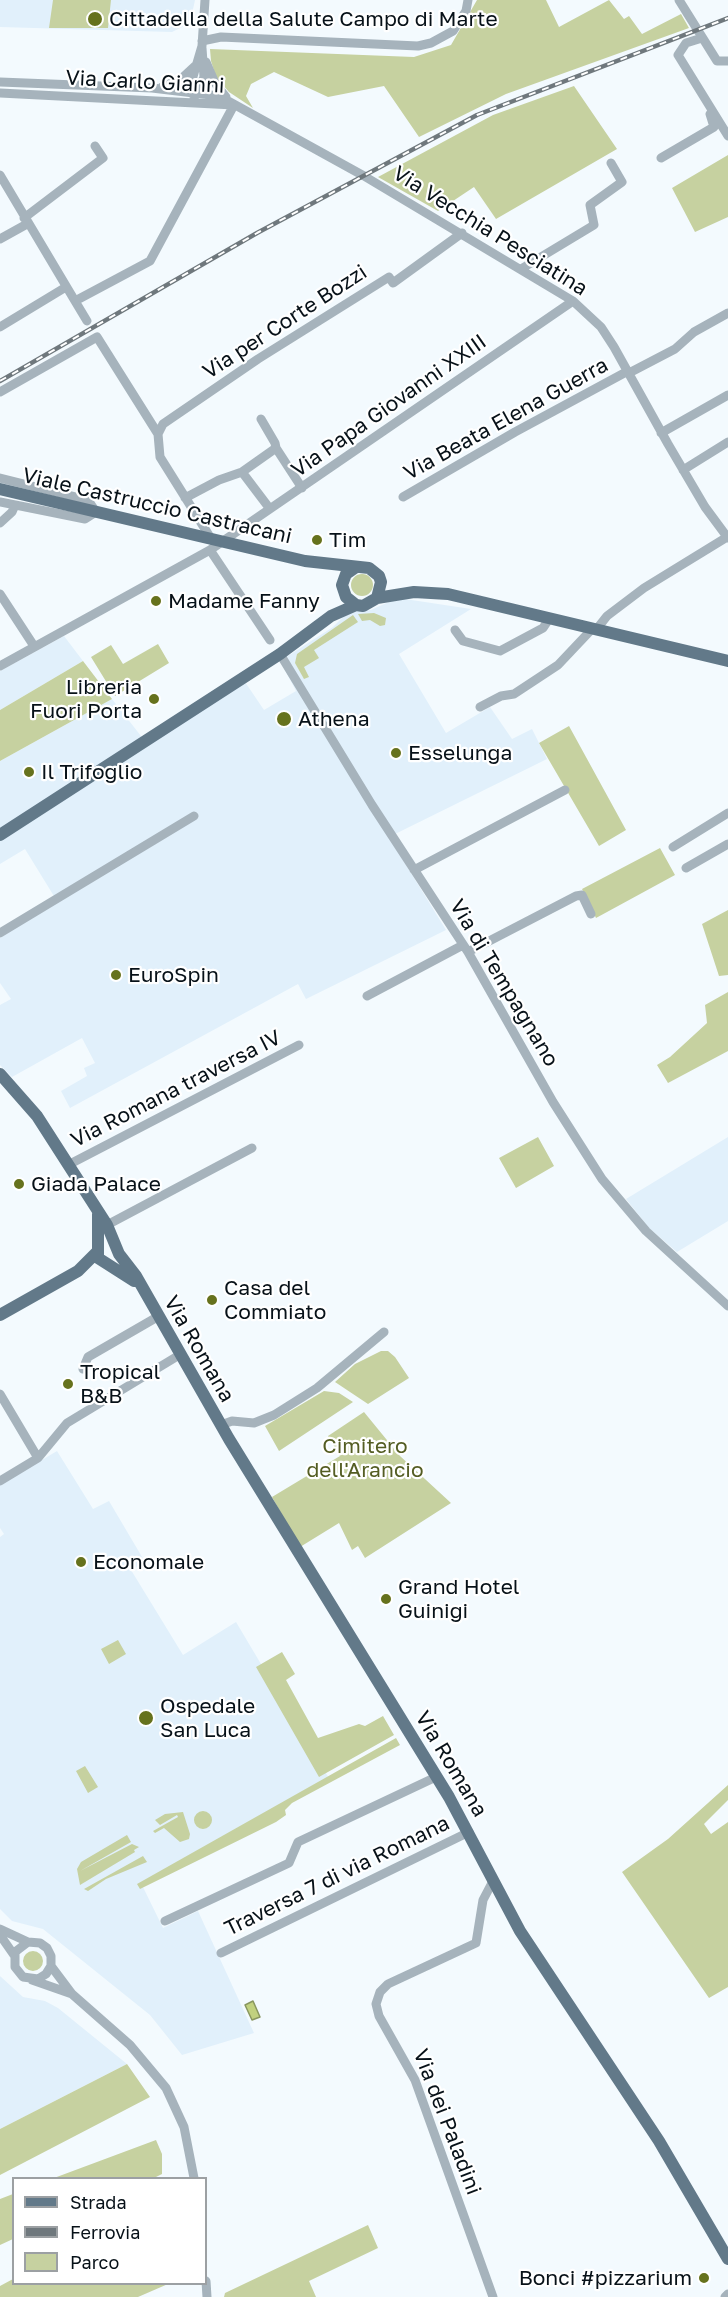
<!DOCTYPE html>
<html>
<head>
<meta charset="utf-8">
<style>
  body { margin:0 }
  #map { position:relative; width:728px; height:2297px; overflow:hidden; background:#f3fafe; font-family:"Golos Text",sans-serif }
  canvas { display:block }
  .legend { position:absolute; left:12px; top:2177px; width:195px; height:108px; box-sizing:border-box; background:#fff; border:2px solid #9ca0a3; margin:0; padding:8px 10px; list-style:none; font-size:18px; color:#071118 }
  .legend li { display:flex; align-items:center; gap:12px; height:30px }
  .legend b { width:30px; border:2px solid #9ca0a3 }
</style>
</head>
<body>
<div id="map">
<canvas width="728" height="2297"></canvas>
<ul class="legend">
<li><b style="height:8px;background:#627989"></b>Strada</li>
<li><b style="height:8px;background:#6f787d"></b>Ferrovia</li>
<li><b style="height:16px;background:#c6d1a0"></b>Parco</li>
</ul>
</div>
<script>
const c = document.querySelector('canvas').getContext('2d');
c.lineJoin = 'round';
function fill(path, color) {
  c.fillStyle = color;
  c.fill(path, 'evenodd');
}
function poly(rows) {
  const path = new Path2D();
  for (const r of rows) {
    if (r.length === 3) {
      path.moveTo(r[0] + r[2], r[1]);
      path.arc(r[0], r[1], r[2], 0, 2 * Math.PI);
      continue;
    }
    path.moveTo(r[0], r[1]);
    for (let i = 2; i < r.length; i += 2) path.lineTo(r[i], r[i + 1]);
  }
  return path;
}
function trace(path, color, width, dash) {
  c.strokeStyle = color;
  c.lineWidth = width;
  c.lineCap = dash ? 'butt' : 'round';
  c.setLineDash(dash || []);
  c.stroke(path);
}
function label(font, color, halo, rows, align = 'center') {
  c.font = font + ' "Golos Text",sans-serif';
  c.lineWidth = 4.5;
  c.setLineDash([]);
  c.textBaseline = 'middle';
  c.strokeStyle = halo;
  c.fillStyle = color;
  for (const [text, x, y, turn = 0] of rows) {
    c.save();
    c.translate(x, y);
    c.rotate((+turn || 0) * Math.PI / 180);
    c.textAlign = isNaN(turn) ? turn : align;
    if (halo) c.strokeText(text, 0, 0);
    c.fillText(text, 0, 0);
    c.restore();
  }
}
fill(poly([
  [0,0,195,0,192,14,186,25,172,32,0,27],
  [405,599,471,609,399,654,446,733,490,707,512,739,532,729,547,759,389,837,446,930,306,999,298,984,70,1108,61,1091,87,1076,84,1068,95,1063,82,1038,12,1077,0,1065,0,1005,11,999,0,983,0,938,57,901,25,849,0,864,0,761,112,699,148,745,245,682,264,710,296,691,280,661,333,627,349,611,371,610,393,600],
  [64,636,83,661,0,710,0,671],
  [728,1137,728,1221,677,1252,649,1228,626,1199],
  [57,1451,93,1509,109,1501,145,1562,131,1570,183,1655,236,1622,330,1780,141,1883,163,1928,198,1911,254,2033,182,2055,150,2015,43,1929,12,1921,0,1909,0,1537,4,1534,0,1528,0,1485],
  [0,1976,23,1997,45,2001,58,2008,127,2064,0,2129]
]), '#e1f0fb');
fill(poly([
  [53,0,111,0,108,28,49,28],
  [477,0,546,0,559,27,609,0,624,19,629,16,642,34,681,14,689,28,506,94,419,137,384,86,328,97,274,72,251,84,246,96,253,108,229,92,216,77,211,61,210,49,414,57,451,45],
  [574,86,617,149,496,219,474,187,438,211,378,177,493,115],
  [728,155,728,217,695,232,672,188],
  [362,585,11],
  [374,613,386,618,385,625,380,626,370,620,362,621,358,614],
  [353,615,358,622,314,650,319,658,304,667,309,677,304,679,295,663,297,654],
  [158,644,169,663,115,696,91,657,111,645,123,664],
  [83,661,112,699,0,761,0,710],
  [569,726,626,830,599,846,539,743],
  [660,848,675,875,596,918,582,889],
  [728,910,728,975,719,976,702,924],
  [728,992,728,1051,668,1083,657,1065,670,1057,707,1023,705,1005],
  [538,1137,554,1166,516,1188,499,1158],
  [381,1351,388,1351,395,1357,409,1378,368,1404,335,1382,355,1364],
  [324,1391,339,1393,353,1402,279,1451,265,1426],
  [364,1412,400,1456,451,1503,365,1558,358,1546,352,1550,339,1523,300,1547,272,1497,340,1456,328,1436],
  [118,1640,126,1654,109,1664,101,1649],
  [282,1652,295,1674,286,1680,318,1738,359,1724,365,1726,383,1716,394,1735,319,1777,256,1667],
  [396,1738,400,1745,292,1803,285,1810,286,1815,276,1822,140,1889,137,1884],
  [85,1766,98,1787,88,1793,76,1771],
  [728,1785,728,1800,704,1824,711,1834,728,1822,728,1987,709,1998,622,1872,668,1839],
  [203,1820,9],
  [183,1812,190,1834,189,1839,180,1842,164,1828,155,1833,153,1831,178,1817,177,1815,160,1825,155,1820,165,1814],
  [127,1835,131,1842,80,1871,132,1844,139,1847,134,1850,135,1852,80,1885,77,1869,81,1862],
  [143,1856,147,1862,106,1879,88,1891,84,1889],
  [33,1961,10],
  [127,2064,150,2097,0,2175,0,2129],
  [156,2140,162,2154,162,2174,154,2178,54,2178],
  [13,2194,13,2239,0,2245,0,2199],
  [368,2225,378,2248,309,2281,316,2297,224,2297,225,2293],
  [13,2279,14,2284,168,2284,138,2297,0,2297,0,2286]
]), '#c6d1a0');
const water = poly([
  [253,2001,260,2017,252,2020,245,2005,253,2001]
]);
fill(water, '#c1d17f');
trace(water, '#899760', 1.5);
trace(poly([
  [679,0,717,61,728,61],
  [702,38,686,43,678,55,728,136],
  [202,41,221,37,418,46,431,43,453,31,466,11,468,0],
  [206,62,215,83,226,97],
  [0,82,152,88,219,96,364,176,573,301,601,327,614,347,668,444,705,507,728,538],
  [162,87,181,79,195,66],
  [0,93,234,105],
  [196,95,204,77,202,48],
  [194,97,192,80,202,46,205,0],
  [661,158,714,127,710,114],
  [0,175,75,301,150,261,234,105],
  [24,218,103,158,95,146],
  [0,239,27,224],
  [521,269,594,225,590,205,622,182,611,163],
  [75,301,87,321],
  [0,327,66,287],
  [629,373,675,349,694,332,728,313],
  [0,392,97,337,158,434,160,457,210,537],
  [261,419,275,443,276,448],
  [661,433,728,395],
  [158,434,163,424,258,359,389,277,393,283,462,233],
  [683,470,728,442],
  [242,472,276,448,302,488],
  [0,478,88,500,96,512,85,519,0,502],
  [403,497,515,432,628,371],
  [185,498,219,480,242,472,270,509],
  [0,523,12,512,15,505],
  [210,550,270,640],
  [0,594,34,646],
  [455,630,463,641,500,651,543,628,549,619],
  [596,630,607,616,644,588,727,537],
  [280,654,372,805,468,952,553,1102,602,1179,646,1231,728,1306],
  [0,666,210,550,573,301],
  [480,707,501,696,514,694,558,665,592,629],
  [673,847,728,813],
  [686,868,728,844],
  [414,870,565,790],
  [0,933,194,816],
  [468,952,576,896,582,895,591,914],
  [367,996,463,945],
  [68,1165,299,1045],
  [107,1225,252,1148],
  [83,1369,88,1357,159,1316],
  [0,1394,38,1458],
  [221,1425,232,1421,254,1423,274,1415,317,1388,384,1332],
  [0,1481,38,1458,67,1423,181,1354],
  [493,1881,483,1900,476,1943,388,1984,380,1992,376,2004,379,2016,415,2080,493,2297],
  [165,1921,289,1863,298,1842,436,1777],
  [0,1929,28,1942,40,1943,47,1948,51,1956,51,1966,46,1974,38,1979,23,1977,15,1967,15,1952,28,1942],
  [0,1935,14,1955],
  [221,1953,469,1832],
  [51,1966,72,1994,130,2045,166,2088,184,2127,194,2178],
  [32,1980,72,1994],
  [206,2281,207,2297],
  [725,2297,728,2294]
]), '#a6b3bc', 9);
trace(poly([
  [0,489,305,561,369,568,379,576,381,582,377,598],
  [356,567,346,574,342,585,346,597,356,605,363,606,377,598,414,592,448,594,728,661],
  [0,835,280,654,331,616,356,605],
  [0,1074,37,1116,107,1225,119,1254,136,1276,229,1439,449,1797,520,1931,659,2141,728,2259],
  [98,1214,98,1258,134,1281],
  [0,1315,78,1271,97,1252]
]), '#627989', 12);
const rail = poly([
  [0,381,257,233,477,115,728,18]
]);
trace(rail, '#6f787d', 4.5);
trace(rail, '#fff', 2, [7]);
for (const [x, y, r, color] of [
  [95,19,8,"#66721d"],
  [317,540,6,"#66721d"],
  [156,601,6,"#66721d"],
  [154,699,6,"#66721d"],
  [284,719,8,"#66721d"],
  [396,753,6,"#66721d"],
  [29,772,6,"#66721d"],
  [116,975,6,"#66721d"],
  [19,1184,6,"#66721d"],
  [212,1300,6,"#66721d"],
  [68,1384,6,"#66721d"],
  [81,1562,6,"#66721d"],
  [386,1599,6,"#66721d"],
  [146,1718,8,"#66721d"],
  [704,2278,6,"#66721d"]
]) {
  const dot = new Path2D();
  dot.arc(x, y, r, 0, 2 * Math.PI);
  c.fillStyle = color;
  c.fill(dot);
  trace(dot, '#fff', 2);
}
label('21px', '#071118', '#fff', [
  ["Cittadella della Salute Campo di Marte",109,19],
  ["Tim",329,540],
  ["Madame Fanny",168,601],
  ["Libreria",142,687,"right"],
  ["Fuori Porta",142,711,"right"],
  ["Athena",298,719],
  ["Esselunga",408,753],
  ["Il Trifoglio",41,772],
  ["EuroSpin",128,975],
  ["Giada Palace",31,1184],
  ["Casa del",224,1288],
  ["Commiato",224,1312],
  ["Tropical",80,1372],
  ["B&B",80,1396],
  ["Economale",93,1562],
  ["Grand Hotel",398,1587],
  ["Guinigi",398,1611],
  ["Ospedale",160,1706],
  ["San Luca",160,1730],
  ["Bonci #pizzarium",692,2278,"right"]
], 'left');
label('21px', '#071118', '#fff', [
  ["Via Carlo Gianni",145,82,3],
  ["Via Vecchia Pesciatina",490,231,32],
  ["Via per Corte Bozzi",285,322,-33],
  ["Via Papa Giovanni XXIII",389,406,-35],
  ["Via Beata Elena Guerra",506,419,-29],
  ["Viale Castruccio Castracani",157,506,13],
  ["Via di Tempagnano",504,983,59],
  ["Via Romana traversa IV",176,1089,-27],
  ["Via Romana",199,1349,60],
  ["Via Romana",451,1764,59],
  ["Traversa 7 di via Romana",337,1876,-26],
  ["Via dei Paladini",447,2122,69]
]);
label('21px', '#545d23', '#fff', [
  ["Cimitero",365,1446],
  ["dell'Arancio",365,1470]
]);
</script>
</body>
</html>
